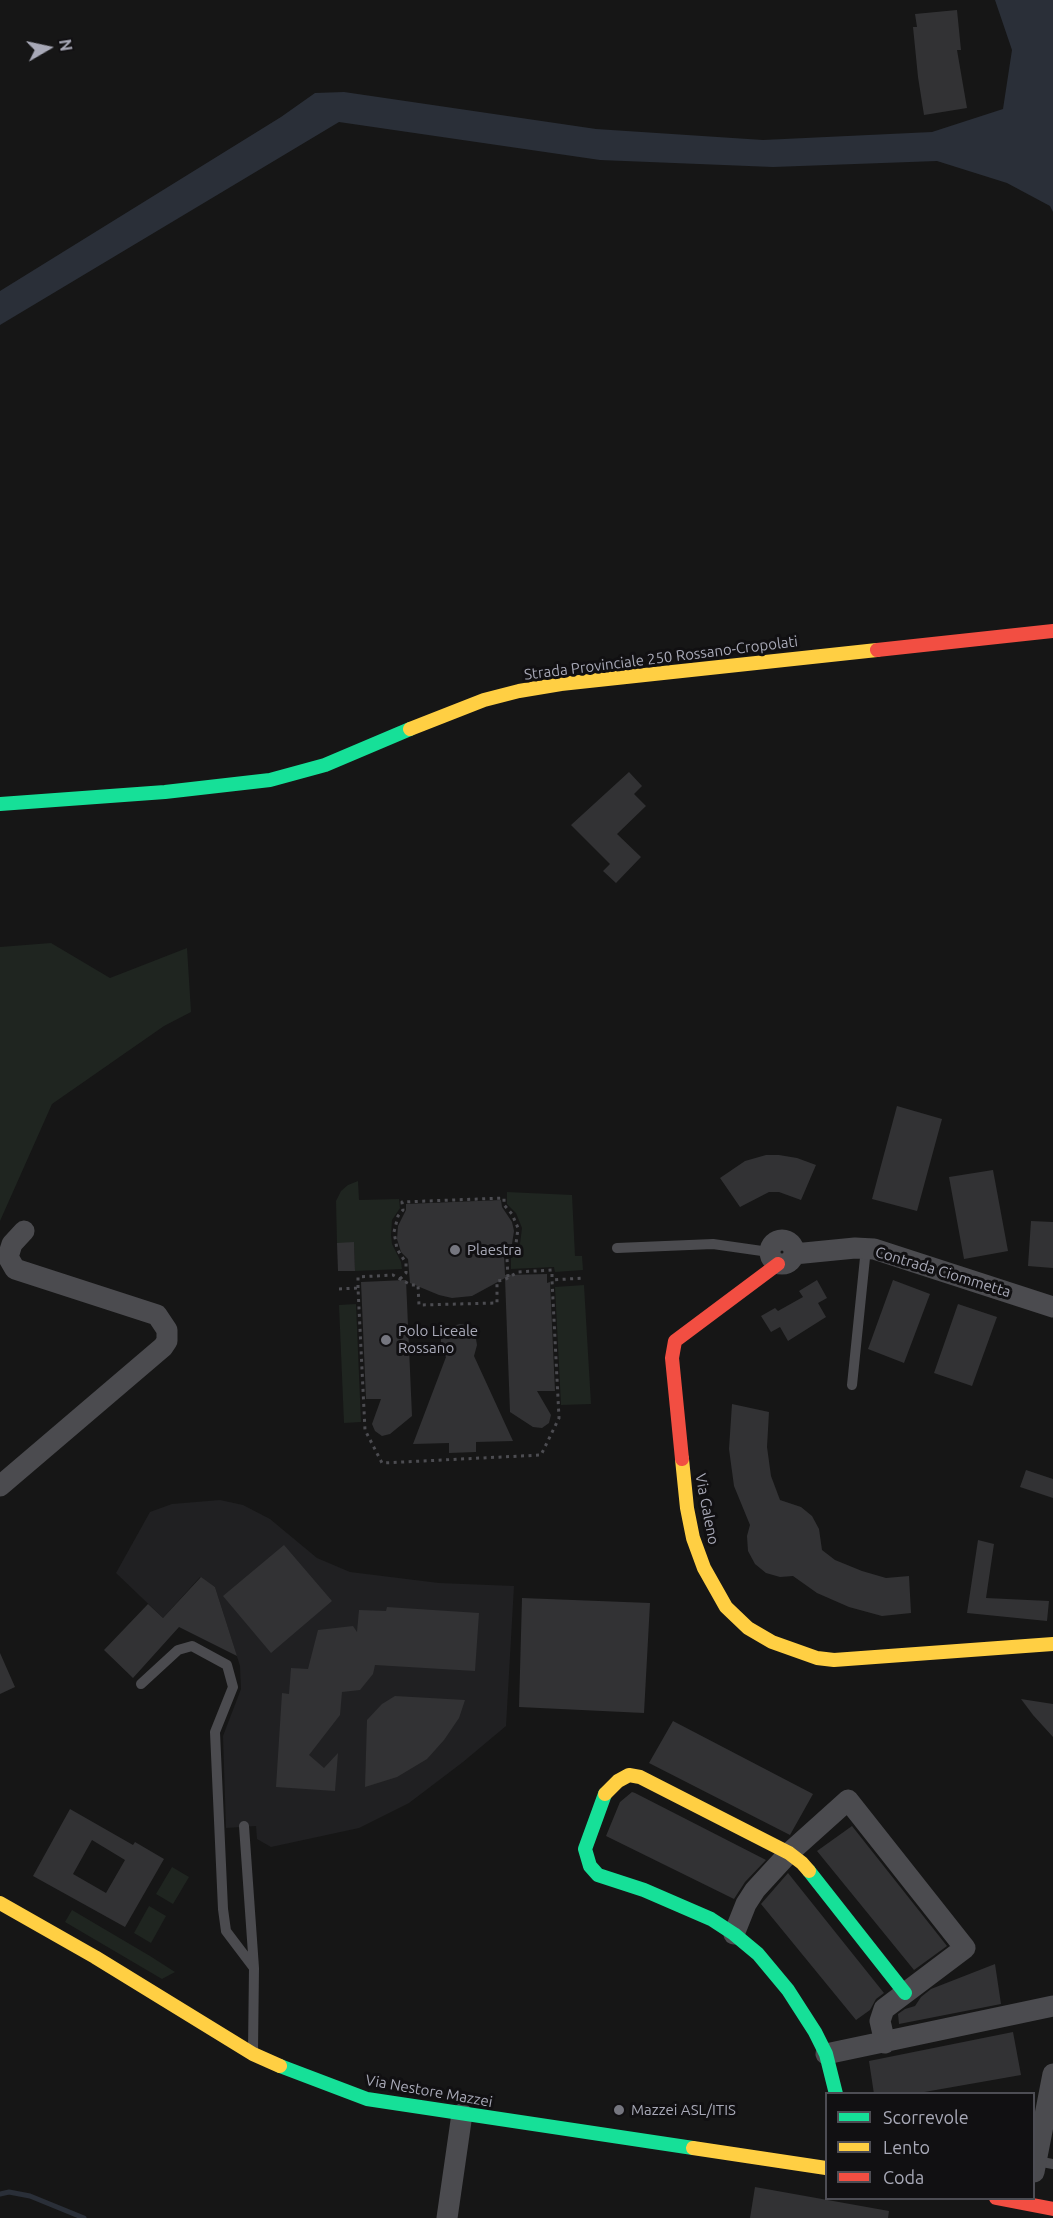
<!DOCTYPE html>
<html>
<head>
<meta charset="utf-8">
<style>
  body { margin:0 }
  #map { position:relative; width:1053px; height:2218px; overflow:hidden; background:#161616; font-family:Ubuntu,sans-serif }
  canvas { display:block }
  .legend { position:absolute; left:825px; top:2092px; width:210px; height:108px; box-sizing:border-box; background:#111012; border:2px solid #4d4d54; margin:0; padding:8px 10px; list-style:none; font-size:18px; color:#a8a9b7 }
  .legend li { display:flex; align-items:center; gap:12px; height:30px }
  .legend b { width:30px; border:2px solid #4d4d54 }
  .north { position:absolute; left:18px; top:18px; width:60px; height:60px; -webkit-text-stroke:4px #111012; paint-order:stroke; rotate:81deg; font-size:16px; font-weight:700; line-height:24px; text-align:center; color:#a8a9b7 }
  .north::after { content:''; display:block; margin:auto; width:21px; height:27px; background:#a8a9b7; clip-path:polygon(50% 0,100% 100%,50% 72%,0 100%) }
</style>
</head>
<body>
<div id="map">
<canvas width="1053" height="2218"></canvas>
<ul class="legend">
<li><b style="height:8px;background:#16e098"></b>Scorrevole</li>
<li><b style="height:8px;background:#ffcf43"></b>Lento</li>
<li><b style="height:8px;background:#f24e42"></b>Coda</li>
</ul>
<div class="north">N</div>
</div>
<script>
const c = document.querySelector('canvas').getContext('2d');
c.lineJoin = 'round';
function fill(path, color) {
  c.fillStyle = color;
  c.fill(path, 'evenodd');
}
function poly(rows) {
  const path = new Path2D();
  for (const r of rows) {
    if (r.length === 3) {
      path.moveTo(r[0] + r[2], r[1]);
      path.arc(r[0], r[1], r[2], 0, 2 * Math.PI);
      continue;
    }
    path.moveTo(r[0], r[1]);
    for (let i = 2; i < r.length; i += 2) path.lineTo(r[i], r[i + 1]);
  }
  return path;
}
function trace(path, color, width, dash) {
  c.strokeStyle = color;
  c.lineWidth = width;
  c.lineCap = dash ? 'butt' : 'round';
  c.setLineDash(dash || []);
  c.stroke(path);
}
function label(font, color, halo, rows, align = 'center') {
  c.font = font + ' Ubuntu,sans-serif';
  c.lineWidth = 6;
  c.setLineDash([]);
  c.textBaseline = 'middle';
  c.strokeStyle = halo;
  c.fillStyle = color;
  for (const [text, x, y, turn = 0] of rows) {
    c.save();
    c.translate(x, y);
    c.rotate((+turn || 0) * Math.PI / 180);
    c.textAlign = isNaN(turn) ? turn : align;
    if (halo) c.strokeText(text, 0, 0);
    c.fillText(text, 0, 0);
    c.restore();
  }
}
fill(poly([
  [220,1500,243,1505,270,1519,317,1558,350,1572,439,1583,514,1586,506,1726,463,1762,409,1803,359,1828,271,1847,257,1839,256,1826,226,1828,223,1736,241,1689,240,1666,215,1587,200,1577,163,1618,116,1573,150,1512,172,1504]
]), '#202022');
fill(poly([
  [51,943,110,978,187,948,191,1012,164,1026,52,1104,0,1221,0,947],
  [358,1181,359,1200,399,1199,400,1208,392,1220,391,1235,392,1244,401,1262,402,1269,355,1271,354,1243,337,1243,336,1201,341,1191,348,1185],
  [507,1192,572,1195,575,1256,582,1256,583,1270,555,1272,554,1267,511,1269,511,1257,520,1244,522,1228,516,1213,507,1204],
  [584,1285,591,1404,561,1405,555,1287],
  [356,1304,361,1422,344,1423,339,1305],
  [172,1867,189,1877,173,1904,156,1894],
  [149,1906,166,1916,151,1943,134,1933],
  [72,1910,150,1956,175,1972,162,1979,65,1922]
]), '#1f2520');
fill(poly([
  [995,0,1053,0,1053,212,1050,206,1007,183,937,161,773,167,600,160,339,122,0,325,0,291,281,117,315,93,344,92,596,129,763,140,932,132,1003,109,1012,50]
]), '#2a2f38');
trace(poly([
  [0,2194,9,2192,30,2196,84,2218]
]), '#2a2f38', 5);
fill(poly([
  [957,10,961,50,957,50,967,108,924,115,918,77,913,27,917,27,915,14],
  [629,772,642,786,634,794,646,806,617,834,641,857,616,883,603,871,610,864,571,825],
  [897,1106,942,1119,917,1211,872,1199],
  [766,1155,779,1155,797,1158,816,1165,801,1200,779,1192,769,1192,740,1207,720,1178,745,1161],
  [993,1170,1008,1251,964,1259,949,1177],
  [501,1200,502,1207,512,1222,514,1231,512,1244,504,1255,505,1275,547,1274,547,1283,550,1282,555,1391,537,1391,551,1415,549,1423,542,1428,533,1427,510,1412,505,1278,472,1296,452,1298,439,1295,410,1283,408,1259,401,1252,397,1239,398,1226,406,1210,406,1204],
  [1031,1221,1053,1222,1053,1268,1028,1266],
  [354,1242,355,1271,338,1271,337,1243],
  [406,1280,412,1416,390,1434,382,1436,375,1431,372,1424,381,1399,366,1399,361,1282],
  [817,1280,827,1298,818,1303,826,1317,788,1341,780,1327,771,1332,761,1316,775,1308,778,1311,803,1297,799,1291],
  [893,1280,930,1294,904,1363,868,1349],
  [958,1304,997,1317,972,1386,934,1373],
  [460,1324,466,1325,475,1333,477,1345,474,1356,513,1441,476,1442,476,1452,449,1453,449,1443,413,1444,446,1357,441,1349,441,1337,448,1327],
  [732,1404,769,1412,767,1447,771,1476,780,1500,801,1507,812,1516,819,1529,822,1550,835,1560,862,1571,886,1578,909,1576,911,1613,882,1616,849,1607,817,1593,793,1576,780,1577,766,1573,755,1564,748,1551,747,1536,750,1525,734,1486,729,1449],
  [1026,1470,1053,1479,1053,1498,1020,1487],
  [978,1540,994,1544,986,1598,1049,1601,1047,1621,967,1613],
  [284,1545,332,1601,271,1653,223,1596],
  [201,1577,215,1587,237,1656,179,1627,133,1678,104,1650,148,1604,163,1618],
  [522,1598,650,1603,644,1713,519,1707],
  [387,1607,479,1613,475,1671,375,1665,373,1674,360,1690,342,1692,340,1715,309,1755,324,1768,338,1753,335,1791,276,1787,282,1693,289,1694,291,1668,308,1669,318,1630,353,1626,357,1632,359,1610,386,1611],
  [0,1653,15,1687,0,1694],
  [395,1696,465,1700,459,1718,444,1740,427,1759,397,1777,365,1787,367,1720,382,1704],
  [1021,1699,1053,1704,1053,1737,1033,1715],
  [673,1721,813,1794,790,1835,649,1763],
  [632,1792,635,1793,766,1860,745,1882,734,1899,606,1836,620,1802],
  [70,1809,133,1845,135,1842,164,1859,125,1927,33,1876],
  [92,1840,125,1860,106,1893,73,1874],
  [852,1826,947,1946,914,1970,817,1851],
  [788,1873,884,1993,876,1999,870,2010,856,2020,761,1904],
  [995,1964,1001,2004,899,2024,898,2014,905,2009,915,2006,921,1997,931,1989],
  [1013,2032,1021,2075,913,2094,874,2094,869,2061],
  [755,2187,889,2211,888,2218,750,2218]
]), '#323234');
trace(poly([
  [400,1279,406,1273,406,1263,397,1249,394,1232,398,1216,403,1210,402,1202,504,1198,504,1205,512,1214,518,1228,516,1244,507,1258,508,1278],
  [358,1288,358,1277,393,1275,411,1285,418,1285,419,1305,497,1303,497,1281,504,1280,518,1272,552,1270,552,1280],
  [339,1289,358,1288,365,1430,382,1463,541,1455,559,1418,552,1280,584,1278]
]), '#4c4c51', 3, [3, 4.5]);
trace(poly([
  [617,1248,713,1244,769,1252],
  [852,1385,866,1248],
  [141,1684,178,1650,192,1646,227,1665,233,1687,215,1732,223,1909,226,1931,254,1968],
  [244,1826,254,1968,253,2050],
  [1042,2162,1053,2164]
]), '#4b4b4f', 10);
trace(poly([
  [782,1252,12],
  [794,1254,855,1248,874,1249,1053,1307],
  [0,1486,163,1347,167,1341,167,1330,157,1315,15,1269,8,1257,12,1244,24,1231],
  [734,1934,746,1904,755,1890,789,1853,848,1800,965,1948,884,2009,880,2021,885,2043],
  [826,2054,1053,2006],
  [1034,2172,1053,2074],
  [447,2218,462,2114]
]), '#4b4b4f', 21);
trace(poly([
  [0,804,165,792,270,780,325,765,410,729],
  [605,1794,585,1849,590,1866,598,1875,644,1890,711,1919,734,1934,758,1954,788,1990,815,2032,826,2054,836,2094],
  [809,1871,905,1993],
  [280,2066,367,2099,693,2148]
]), '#16e098', 14);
trace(poly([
  [410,729,484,700,519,691,561,684,877,650],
  [682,1459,687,1508,693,1538,704,1568,726,1607,748,1628,772,1642,817,1658,834,1660,1053,1644],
  [605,1794,618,1781,629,1775,640,1777,789,1853,802,1863,809,1871],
  [0,1903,95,1957,253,2054,280,2066],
  [693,2148,826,2168]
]), '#ffcf43', 14);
trace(poly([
  [877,650,1053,631],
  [682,1459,672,1358,675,1341,778,1264],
  [996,2198,1053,2209]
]), '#f24e42', 14);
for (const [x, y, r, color] of [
  [455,1250,6,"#75767f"],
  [386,1340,6,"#75767f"],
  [619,2110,6,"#75767f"]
]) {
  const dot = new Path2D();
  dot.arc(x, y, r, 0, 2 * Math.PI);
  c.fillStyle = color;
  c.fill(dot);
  trace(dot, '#111012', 2);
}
label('15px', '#a8a9b7', '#111012', [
  ["Strada Provinciale 250 Rossano-Cropolati",661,658,-7],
  ["Contrada Ciommetta",943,1272,17],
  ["Via Galeno",707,1509,79],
  ["Via Nestore Mazzei",429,2091,10]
]);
label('15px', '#a8a9b7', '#111012', [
  ["Plaestra",467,1250],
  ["Polo Liceale",398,1331],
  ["Rossano",398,1348],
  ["Mazzei ASL/ITIS",631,2110]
], 'left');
</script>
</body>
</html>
